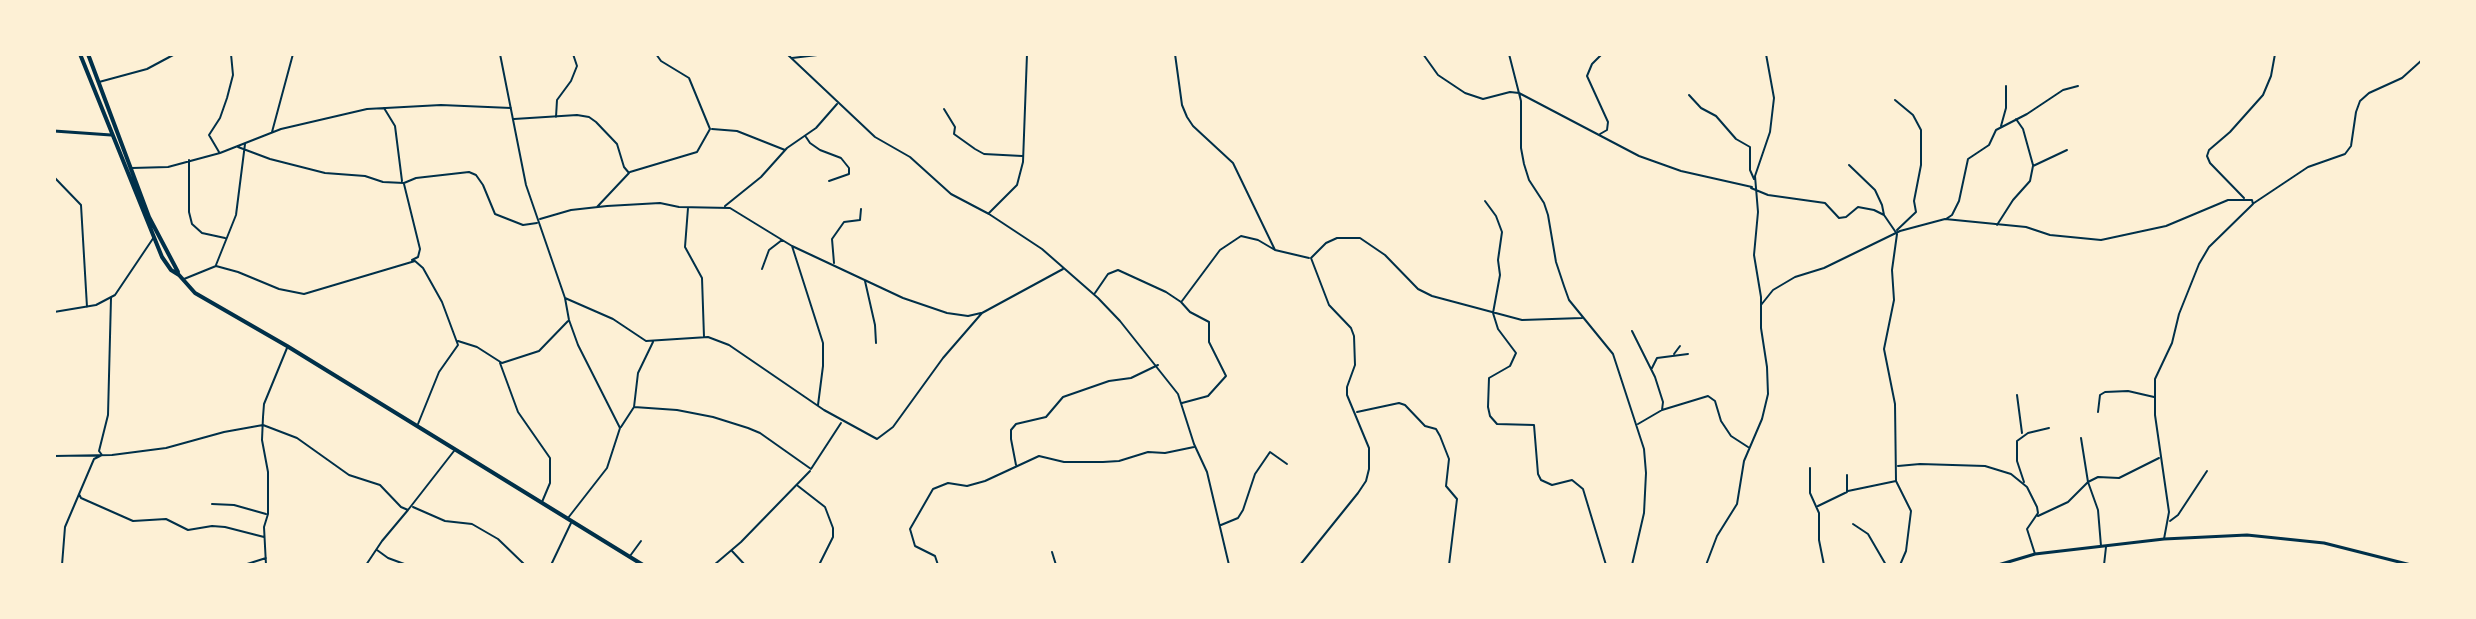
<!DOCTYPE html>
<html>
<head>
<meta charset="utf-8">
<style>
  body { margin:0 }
  #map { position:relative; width:2476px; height:619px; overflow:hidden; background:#fdf0d5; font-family:Georgia,serif }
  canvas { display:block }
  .frame { position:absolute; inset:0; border:56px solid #fdf0d5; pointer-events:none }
</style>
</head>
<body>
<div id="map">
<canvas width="2476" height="619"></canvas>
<div class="frame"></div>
</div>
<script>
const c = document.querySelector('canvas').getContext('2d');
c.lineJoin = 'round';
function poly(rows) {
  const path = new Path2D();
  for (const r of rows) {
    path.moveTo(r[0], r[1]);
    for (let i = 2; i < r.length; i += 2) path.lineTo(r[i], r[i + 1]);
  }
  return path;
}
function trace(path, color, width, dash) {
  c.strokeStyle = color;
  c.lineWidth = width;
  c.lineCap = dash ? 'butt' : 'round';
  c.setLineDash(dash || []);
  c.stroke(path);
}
trace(poly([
  [500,54,526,185,565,298,569,320,578,345,620,428,607,468,568,518],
  [787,54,875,137,910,157,951,194,989,214,1042,249,1098,298,1120,321,1178,394,1194,444,1207,472,1229,565],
  [1175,54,1182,105,1187,117,1193,126,1233,163,1275,250],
  [1423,54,1438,75,1465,93,1483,99,1510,92,1519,93,1639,156,1681,171,1752,187],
  [1509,54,1521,101,1521,148,1524,164,1529,180,1544,203,1548,215,1556,262,1564,286,1569,300,1613,354,1644,449,1646,473,1644,513,1632,565],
  [1622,54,1642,54],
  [792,58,826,54],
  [99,82,147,69,175,54],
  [1689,95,1701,108,1716,116,1736,139,1750,147,1750,170,1754,179],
  [1895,100,1913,115,1921,130,1921,165,1914,201,1916,212,1897,230],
  [384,108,395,126,402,181],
  [944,109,955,127,954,134,975,149,984,154,1022,156],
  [556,117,557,100,571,81,577,66,573,54],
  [514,119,577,115,589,117,596,122,617,144,624,167,629,173,597,207],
  [2016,119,2023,129,2033,165],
  [2001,126,2006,108,2006,86],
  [712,129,737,131,785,150],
  [272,132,293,54],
  [1600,134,1607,130,1608,122,1587,76,1592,64,1602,54],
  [806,137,810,143,820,150,841,158,849,168,849,174,829,181],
  [238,147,270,159,325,173,365,176,383,182,404,183,416,178,469,172,476,175,483,185,495,214,523,225,537,223],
  [219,152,209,135,220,118,227,98,233,75,231,54],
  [189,160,189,212,192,224,202,233,225,238],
  [1849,165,1875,190,1882,205,1884,215],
  [132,168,168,167,220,153,281,129,367,109,441,105,511,108],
  [630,172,697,152,710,129,689,78,661,61,656,54],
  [54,177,81,205,87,307],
  [404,184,420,249,418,257,412,260],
  [1751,188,1768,195,1825,203,1839,218,1846,217,1858,207,1874,210,1884,215,1897,234,1892,270,1894,300,1884,349,1895,404,1896,481,1911,511,1906,551,1900,565],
  [2244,198,2210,163,2207,156,2209,150,2230,132,2263,95,2271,76,2275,54],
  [1485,201,1496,216,1502,232,1498,260,1500,275,1493,313,1498,329,1516,353,1510,366,1489,378,1488,407,1490,416,1497,424,1534,425,1538,474,1541,480,1552,485,1572,480,1583,489,1606,565],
  [2254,203,2308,167,2345,154,2351,146,2356,112,2360,101,2369,93,2402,78,2422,60],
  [725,206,761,177,787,148,816,128,837,104],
  [688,208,685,247,702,278,704,337],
  [989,213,1017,185,1023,162,1027,54],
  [540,219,571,210,607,206,660,203,679,207,730,208,792,246,903,298,947,313,968,316,981,313],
  [1946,219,1952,215,1959,201,1968,159,1989,145,1996,130,2027,114,2063,90,2078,86],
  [1997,225,2013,200,2030,181,2033,166,2067,150],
  [792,246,823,343,823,366,818,405],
  [1311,258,1326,243,1337,238,1360,238,1385,255,1418,289,1432,296,1522,320,1582,318],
  [834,263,832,239,844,222,860,220,861,209],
  [216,265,236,215,245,144],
  [762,269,769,250,782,240],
  [184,279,216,266,238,272,279,289,304,294,415,261,423,268,442,302,458,345,439,372,418,424],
  [865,281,875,325,876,343],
  [1095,293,1108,274,1118,270,1166,292,1181,302,1190,312,1209,322,1209,342,1226,376,1208,396,1182,403],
  [565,298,613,319,646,341,708,337,729,345,824,410,877,439,893,427,943,358,982,313,1063,269],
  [1182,301,1220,250,1241,236,1258,240,1275,250,1309,258],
  [1761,305,1773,290,1795,277,1824,268,1900,231,1945,219,2026,227,2050,235,2101,240,2166,226,2228,200,2252,200,2253,204,2209,247,2199,264,2179,314,2172,343,2155,379,2155,415,2169,512,2164,539],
  [54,312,96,305,115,295,154,237],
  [1632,331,1655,377,1663,402,1662,410],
  [458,341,477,347,502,363,539,351,568,321],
  [1674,354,1680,346],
  [500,363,518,412,550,458,550,483,542,502],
  [1652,368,1657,358,1688,354],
  [2017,395,2022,433],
  [634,407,677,410,713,417,748,428,760,433,811,469,841,423],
  [1357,412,1399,403,1405,405,1425,426,1436,429,1440,436,1449,459,1446,486,1457,499,1449,565],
  [2098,412,2100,395,2105,392,2128,391,2154,397],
  [1638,424,1662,410,1708,396,1715,401,1721,421,1731,436,1748,447],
  [621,427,634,407,638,373,653,342],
  [2081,438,2088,482,2098,510,2101,546],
  [54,456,112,455,166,448,224,432,263,425,297,438,349,475,380,485,401,507,408,510,454,451],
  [1016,465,1011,439,1011,430,1016,424,1046,417,1063,397,1109,381,1131,378,1158,365],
  [1898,466,1920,464,1985,466,2011,474,2027,487,2037,507,2038,513,2027,529,2035,554],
  [1810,468,1810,493,1819,513,1819,540,1824,565],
  [2024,482,2017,461,2017,441,2028,433,2049,428],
  [798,486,825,507,833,528,833,537,819,565],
  [1848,491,1896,481],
  [79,494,81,498,133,521,166,519,188,530,212,526,225,527,264,537],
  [212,504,234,505,266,514],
  [1818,506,1847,492,1847,475],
  [413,507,445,521,472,524,498,539,525,565],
  [2038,516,2068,502,2088,482,2098,477,2119,478,2159,458],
  [2170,521,2178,515,2207,471],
  [1853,524,1868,534,1886,565],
  [1221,525,1238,518,1243,510,1255,474,1270,452,1287,464],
  [377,550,388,558,407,565],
  [732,551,745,565],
  [1052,552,1056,565],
  [630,556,641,541],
  [62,565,65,527,94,459,102,455,99,451,108,415,111,298],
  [244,565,266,558],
  [266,565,264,527,268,514,268,472,262,440,263,417,264,404,287,348],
  [366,565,382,541,408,510],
  [551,565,571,523],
  [714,565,741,542,810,471],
  [938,565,935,556,915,546,910,529,933,489,948,483,967,486,985,481,1039,456,1064,462,1103,462,1119,461,1148,452,1165,453,1194,447],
  [1300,565,1358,493,1366,481,1369,469,1369,448,1347,395,1347,387,1355,365,1354,336,1351,328,1329,305,1311,258],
  [1706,565,1717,536,1737,504,1744,461,1762,419,1768,394,1767,367,1761,328,1761,297,1754,255,1758,212,1755,176,1770,132,1774,98,1766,54],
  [2104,565,2106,547]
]), '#003049', 2);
trace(poly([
  [54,131,111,135]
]), '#003049', 3);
trace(poly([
  [1998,565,2035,554,2164,539,2247,535,2324,543,2411,565]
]), '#003049', 3);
trace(poly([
  [80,54,162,257,171,270,179,275,195,293,287,346,643,565],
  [88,54,149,217,178,272]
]), '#003049', 4);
</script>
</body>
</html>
